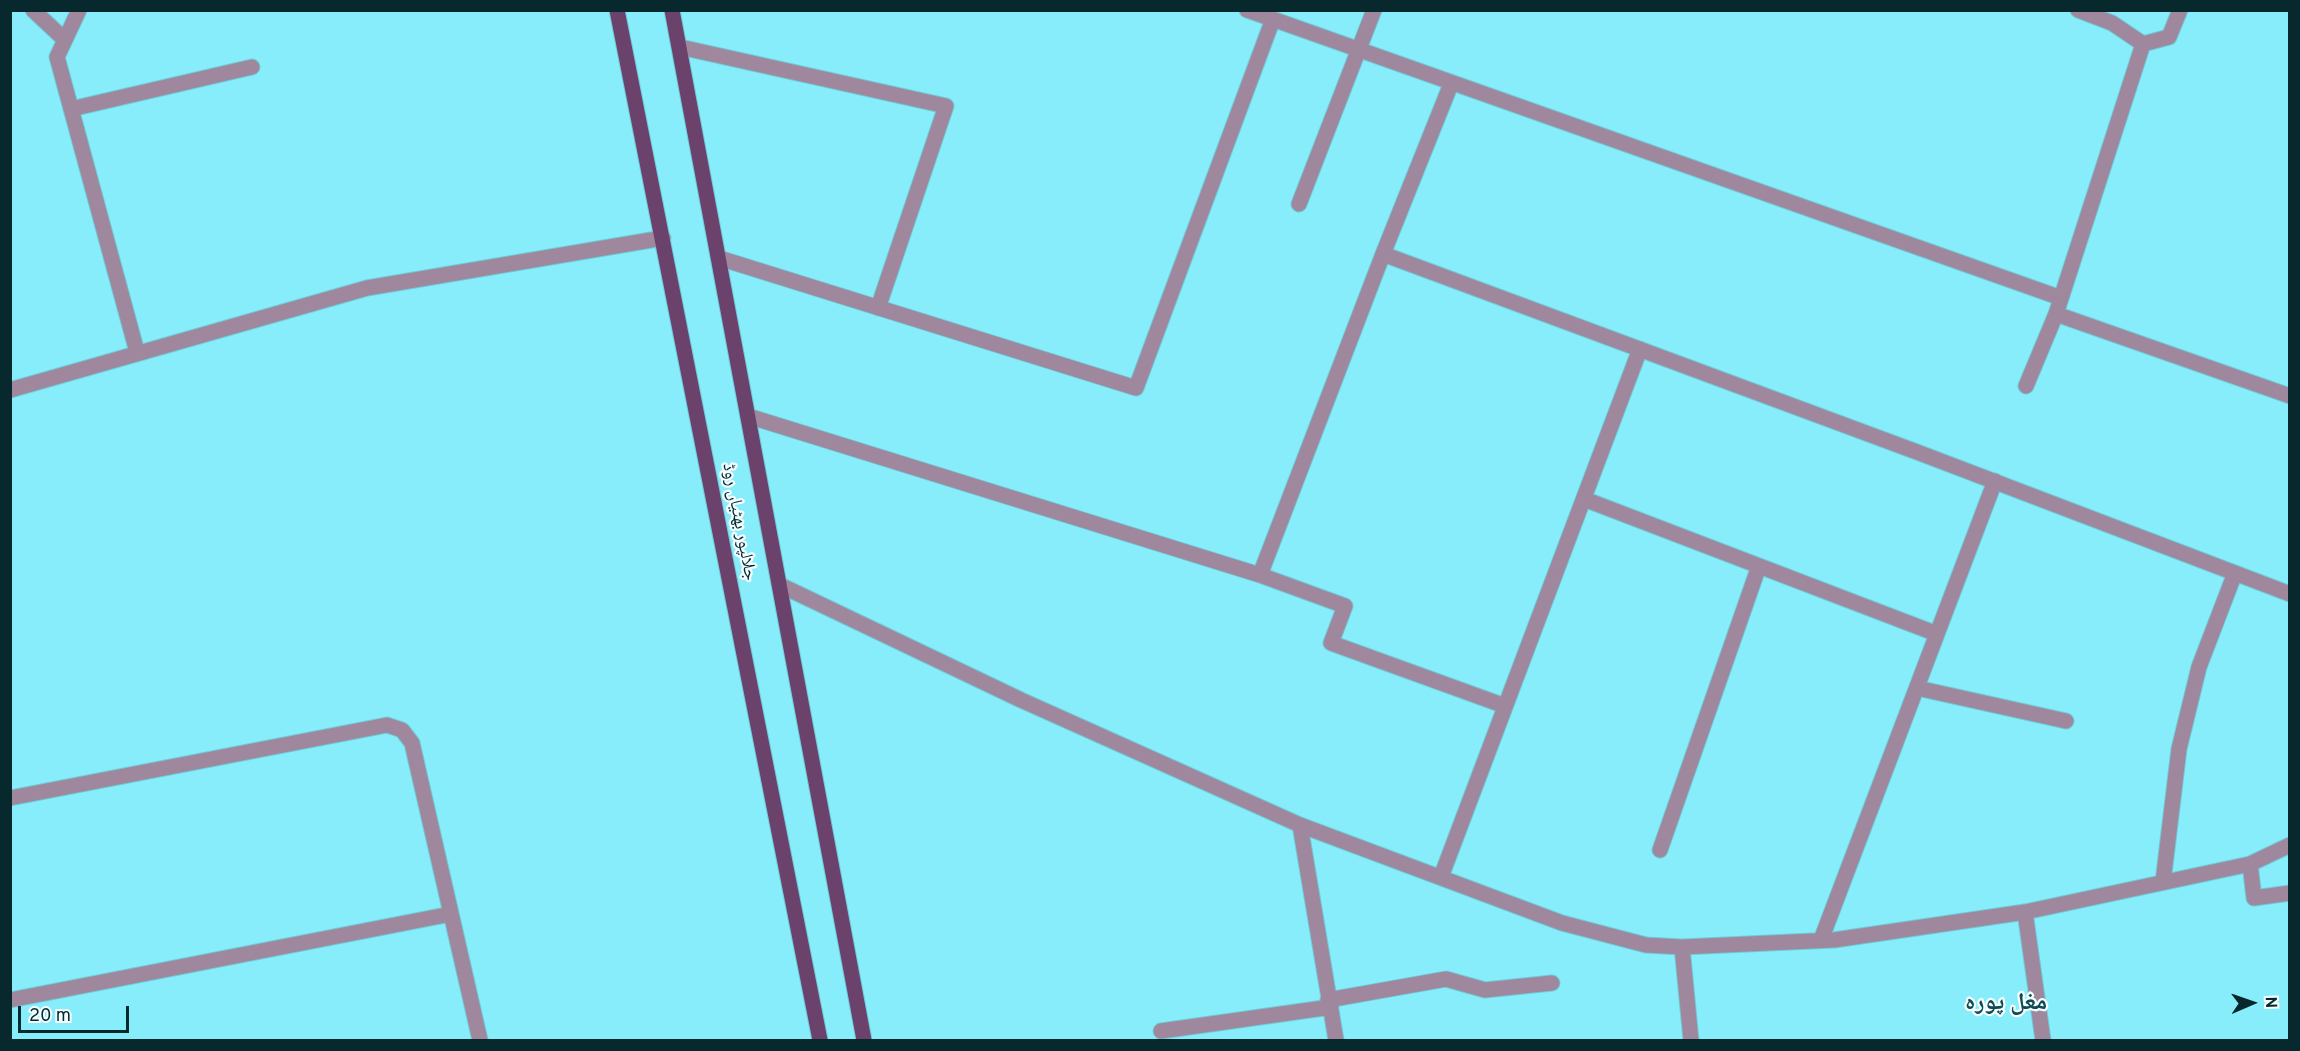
<!DOCTYPE html>
<html>
<head>
<meta charset="utf-8">
<style>
  body { margin:0 }
  #map { position:relative; width:2300px; height:1051px; overflow:hidden; background:#88edfb; font-family:Overpass,sans-serif }
  canvas { display:block }
  .frame { position:absolute; inset:0; border:12px solid #07292d; pointer-events:none }
  .north { position:absolute; left:2222px; top:973px; width:60px; height:60px; -webkit-text-stroke:4px #f4fdff; paint-order:stroke; rotate:88deg; font-size:16px; font-weight:700; line-height:24px; text-align:center; color:#07292d }
  .north::after { content:''; display:block; margin:auto; width:21px; height:27px; background:#07292d; clip-path:polygon(50% 0,100% 100%,50% 72%,0 100%) }
  .scale { position:absolute; left:18px; top:1006px; width:111px; height:27px; box-sizing:border-box; border:3px solid #07292d; border-top:0; padding-left:8px; font-size:18px; line-height:21px; white-space:nowrap; color:#07292d; -webkit-text-stroke:4px #f4fdff; paint-order:stroke }
</style>
</head>
<body>
<div id="map">
<canvas width="2300" height="1051"></canvas>
<div class="frame"></div>
<div class="north">N</div>
<div class="scale">20 m</div>
</div>
<script>
const c = document.querySelector('canvas').getContext('2d');
c.lineJoin = 'round';
function poly(rows) {
  const path = new Path2D();
  for (const r of rows) {
    path.moveTo(r[0], r[1]);
    for (let i = 2; i < r.length; i += 2) path.lineTo(r[i], r[i + 1]);
  }
  return path;
}
function trace(path, color, width, dash) {
  c.strokeStyle = color;
  c.lineWidth = width;
  c.lineCap = dash ? 'butt' : 'round';
  c.setLineDash(dash || []);
  c.stroke(path);
}
function label(font, color, halo, rows, align = 'center') {
  c.font = font + ' Overpass,"Noto Naskh Arabic",sans-serif';
  c.lineWidth = 4.5;
  c.setLineDash([]);
  c.textBaseline = 'middle';
  c.strokeStyle = halo;
  c.fillStyle = color;
  for (const [text, x, y, turn = 0] of rows) {
    c.save();
    c.translate(x, y);
    c.rotate((+turn || 0) * Math.PI / 180);
    c.textAlign = isNaN(turn) ? turn : align;
    if (halo) c.strokeText(text, 0, 0);
    c.fillText(text, 0, 0);
    c.restore();
  }
}
const minor = poly([
  [33,10,65,40],
  [79,10,57,57,137,352],
  [1247,10,2061,298],
  [2078,10,2112,23,2143,44,2169,37,2180,10],
  [680,47,946,106,878,308],
  [71,109,252,67],
  [1299,204,1374,10],
  [1383,254,1917,452,2290,594],
  [719,258,1136,388,1273,19],
  [2056,314,2290,396],
  [2026,386,2056,314,2143,44],
  [10,390,367,288,663,238],
  [748,416,1260,575,1345,606,1331,643,1505,706],
  [1584,499,1937,634],
  [1260,575,1383,254,1451,84],
  [780,585,1021,700,1300,825,1562,923,1646,945,1682,947,1834,940,2025,912,2250,864,2290,845],
  [1917,688,2066,721],
  [10,798,387,725,402,730,412,743,480,1040],
  [1300,825,1336,1040],
  [1660,850,1759,566],
  [2250,864,2254,898,2290,893],
  [1441,877,1640,349],
  [2163,882,2179,749,2199,667,2235,573],
  [2025,912,2043,1040],
  [1821,940,1995,481],
  [1682,947,1691,1040],
  [10,1000,451,914],
  [1328,1000,1446,979,1485,990,1552,983],
  [1161,1031,1331,1007]
]);
const major = poly([
  [617,10,820,1040],
  [672,10,864,1040]
]);
trace(minor, '#71cad6', 17);
trace(major, '#71cad6', 17);
trace(minor, '#9f879e', 15);
trace(major, '#6b426b', 15);
label('18px', '#07292d', '#f4fdff', [
  ["جلالپور بھٹیاں روڈ",738,522,79]
]);
label('bold 24px', '#114b52', '#f4fdff', [
  ["مغل پورہ",2006,1004]
]);
</script>
</body>
</html>
